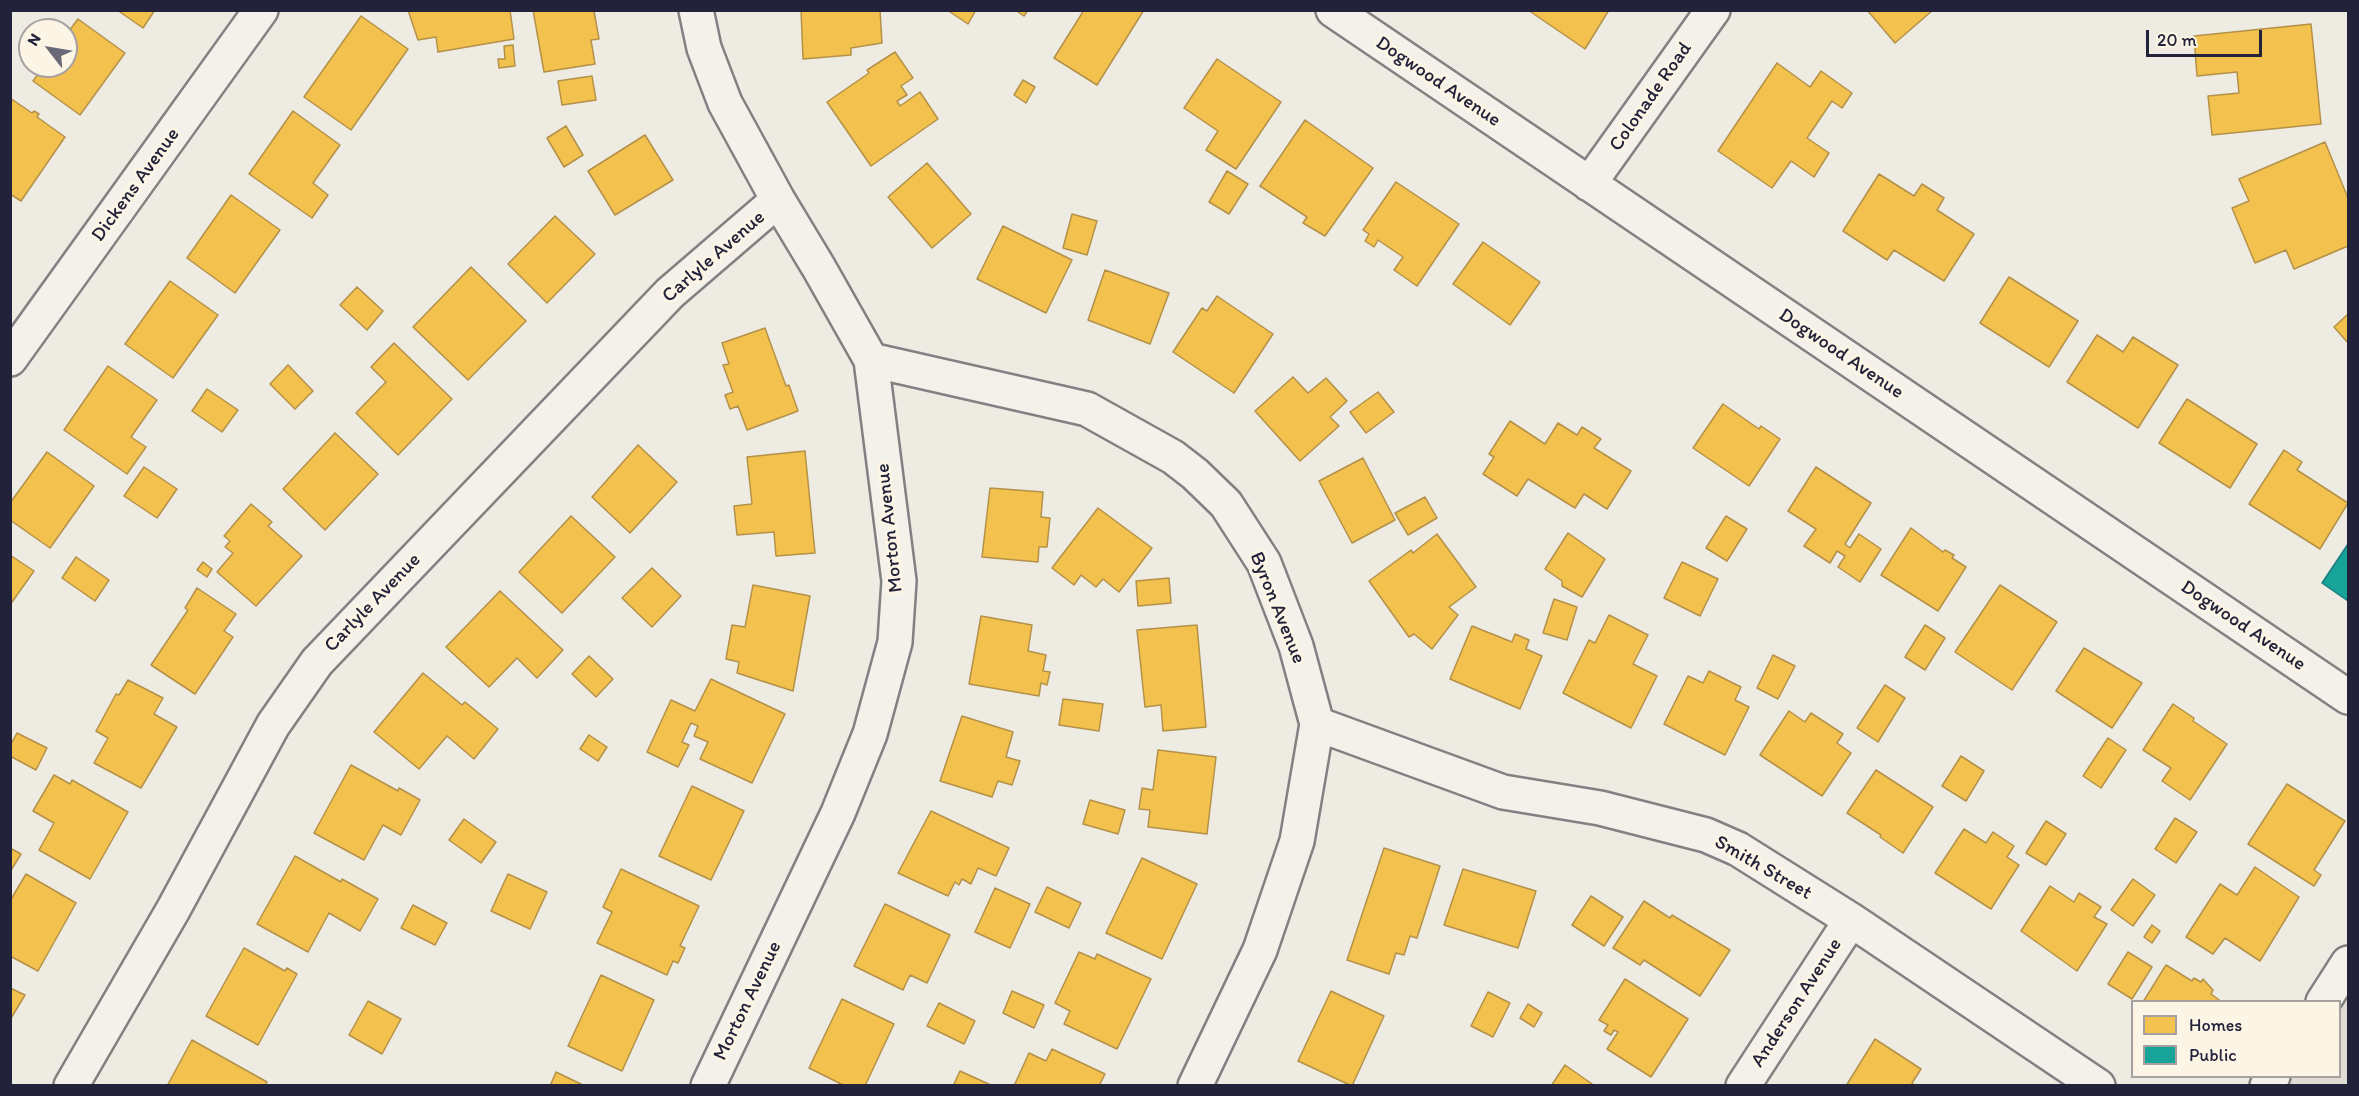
<!DOCTYPE html>
<html>
<head>
<meta charset="utf-8">
<style>
  body { margin:0 }
  #map { position:relative; width:2359px; height:1096px; overflow:hidden; background:#eeebe3; font-family:Itim,sans-serif }
  canvas { display:block }
  .frame { position:absolute; inset:0; border:12px solid #22223b; pointer-events:none }
  .legend { position:absolute; left:2131px; top:1000px; width:210px; height:78px; box-sizing:border-box; background:#fcf5e5; border:2px solid #a5a1a1; margin:0; padding:8px 10px; list-style:none; font-size:18px; color:#22223b }
  .legend li { display:flex; align-items:center; gap:12px; height:30px }
  .legend b { width:30px; border:2px solid #a5a1a1 }
  .north { position:absolute; left:18px; top:18px; width:60px; height:60px; box-sizing:border-box; background:#fcf5e5; border:2px solid #a5a1a1; border-radius:50%; rotate:301deg; font-size:16px; font-weight:700; line-height:24px; text-align:center; color:#22223b }
  .north::after { content:''; display:block; margin:auto; width:21px; height:27px; background:#696876; clip-path:polygon(50% 0,100% 100%,50% 72%,0 100%) }
  .scale { position:absolute; left:2146px; top:30px; width:116px; height:27px; box-sizing:border-box; border:3px solid #22223b; border-top:0; padding-left:8px; font-size:18px; line-height:21px; white-space:nowrap; color:#22223b; -webkit-text-stroke:4px #fcf5e5; paint-order:stroke }
</style>
</head>
<body>
<div id="map">
<canvas width="2359" height="1096"></canvas>
<div class="frame"></div>
<ul class="legend">
<li><b style="height:16px;background:#f2c14e"></b>Homes</li>
<li><b style="height:16px;background:#17a398"></b>Public</li>
</ul>
<div class="north">N</div>
<div class="scale">20 m</div>
</div>
<script>
const c = document.querySelector('canvas').getContext('2d');
c.lineJoin = 'round';
function fill(path, color) {
  c.fillStyle = color;
  c.fill(path, 'evenodd');
}
function poly(rows) {
  const path = new Path2D();
  for (const r of rows) {
    path.moveTo(r[0], r[1]);
    for (let i = 2; i < r.length; i += 2) path.lineTo(r[i], r[i + 1]);
  }
  return path;
}
function trace(path, color, width, dash) {
  c.strokeStyle = color;
  c.lineWidth = width;
  c.lineCap = dash ? 'butt' : 'round';
  c.setLineDash(dash || []);
  c.stroke(path);
}
function label(font, color, halo, rows, align = 'center') {
  c.font = font + ' Itim,sans-serif';
  c.lineWidth = 6;
  c.setLineDash([]);
  c.textBaseline = 'middle';
  c.strokeStyle = halo;
  c.fillStyle = color;
  for (const [text, x, y, turn = 0] of rows) {
    c.save();
    c.translate(x, y);
    c.rotate((+turn || 0) * Math.PI / 180);
    c.textAlign = isNaN(turn) ? turn : align;
    if (halo) c.strokeText(text, 0, 0);
    c.fillText(text, 0, 0);
    c.restore();
  }
}
fill(poly([
  [2348,975,2348,1085,2275,1086,2281,1077,2340,1076,2340,1002]
]), '#e0dcd4');
const homes = poly([
  [117,10,155,10,143,28,117,10],
  [408,10,510,10,514,39,438,52,436,37,418,40,408,10],
  [533,10,594,11,599,39,591,40,595,64,544,72,533,10],
  [801,10,880,10,882,43,851,48,851,55,803,59,801,10],
  [947,10,976,10,968,24,947,10],
  [1015,10,1028,10,1024,16,1015,10],
  [1084,10,1144,10,1097,85,1054,58,1084,10],
  [1528,10,1609,10,1585,49,1528,10],
  [1867,10,1933,10,1895,43,1867,10],
  [361,16,408,49,351,130,304,97,361,16],
  [78,19,125,53,80,115,33,81,44,66,66,66,66,35,78,19],
  [2311,24,2321,124,2212,135,2208,96,2239,93,2237,72,2197,76,2194,36,2311,24],
  [513,45,515,66,499,68,498,59,505,59,504,46,513,45],
  [895,52,913,78,901,86,907,95,897,101,900,106,920,92,938,119,871,166,827,102,869,73,867,70,895,52],
  [1217,59,1281,102,1236,169,1206,150,1218,131,1184,108,1217,59],
  [1777,63,1810,87,1821,71,1852,93,1842,108,1832,101,1807,138,1829,153,1814,177,1791,161,1772,188,1718,151,1777,63],
  [592,76,596,100,562,105,558,81,592,76],
  [1023,80,1035,87,1026,103,1014,95,1023,80],
  [10,98,32,113,34,111,39,114,37,117,65,137,21,201,10,194,10,98],
  [293,111,340,145,313,183,328,195,312,218,249,174,293,111],
  [1305,120,1373,168,1325,236,1303,223,1307,217,1260,186,1305,120],
  [566,126,583,155,564,167,547,138,566,126],
  [645,135,673,180,615,215,588,171,645,135],
  [2325,142,2348,198,2348,246,2294,269,2286,250,2255,263,2232,208,2249,201,2239,179,2325,142],
  [927,163,971,214,932,248,888,197,927,163],
  [1227,171,1248,184,1229,214,1209,202,1227,171],
  [1879,174,1914,196,1922,184,1944,198,1937,210,1974,234,1944,281,1894,250,1887,260,1843,231,1879,174],
  [1396,182,1459,224,1417,286,1394,270,1403,257,1378,240,1374,247,1365,241,1369,234,1363,230,1396,182],
  [231,195,280,230,235,293,187,258,231,195],
  [1072,214,1097,221,1087,255,1063,248,1072,214],
  [555,216,595,254,547,303,508,264,555,216],
  [1003,226,1072,260,1046,313,977,279,1003,226],
  [1483,242,1540,282,1510,325,1453,284,1483,242],
  [471,267,526,321,468,380,413,327,471,267],
  [1105,270,1169,293,1150,344,1088,320,1105,270],
  [2009,277,2078,321,2049,367,1980,323,2009,277],
  [170,281,218,315,173,378,125,344,170,281],
  [357,287,383,311,367,330,340,305,357,287],
  [1217,296,1273,334,1234,393,1173,352,1202,308,1207,311,1217,296],
  [2348,314,2348,343,2334,327,2348,314],
  [765,328,786,386,789,385,798,411,747,430,738,406,730,409,725,395,733,392,723,365,729,364,722,343,765,328],
  [2097,335,2123,352,2133,337,2178,365,2138,428,2067,382,2097,335],
  [394,343,452,399,398,455,356,413,386,382,371,367,394,343],
  [288,365,313,391,295,409,270,384,288,365],
  [108,366,157,400,131,437,146,447,127,474,64,430,108,366],
  [1293,377,1308,393,1326,378,1347,401,1330,417,1339,426,1300,461,1255,411,1293,377],
  [207,389,238,410,222,432,192,411,207,389],
  [1378,392,1394,412,1366,433,1350,412,1378,392],
  [2187,399,2257,444,2230,488,2159,443,2187,399],
  [1723,404,1759,429,1761,426,1780,439,1749,486,1693,448,1723,404],
  [1510,421,1545,444,1558,423,1577,435,1582,427,1601,439,1594,448,1631,471,1607,509,1584,494,1575,508,1528,479,1517,496,1483,474,1494,457,1489,454,1510,421],
  [335,433,378,474,325,530,283,489,335,433],
  [638,445,677,482,630,533,592,497,638,445],
  [2284,450,2302,462,2297,470,2348,503,2320,549,2249,504,2284,450],
  [805,451,815,553,776,556,774,532,737,535,734,506,752,504,747,457,805,451],
  [47,452,94,486,50,548,10,520,10,503,47,452],
  [1363,458,1395,520,1352,543,1319,481,1363,458],
  [144,467,177,489,157,518,124,496,144,467],
  [1816,467,1871,503,1845,544,1850,548,1859,534,1881,549,1860,582,1838,567,1845,556,1837,551,1830,563,1804,546,1816,529,1788,511,1816,467],
  [990,488,1043,492,1041,517,1050,518,1047,547,1039,547,1038,562,982,557,990,488],
  [1425,497,1437,518,1408,535,1395,513,1425,497],
  [251,504,272,522,268,526,302,556,256,606,217,572,233,553,225,547,230,541,224,536,251,504],
  [1098,508,1152,548,1119,592,1103,579,1096,587,1081,575,1074,585,1052,568,1098,508],
  [571,516,615,557,562,613,519,572,571,516],
  [1726,516,1747,529,1727,561,1706,548,1726,516],
  [1911,528,1943,552,1945,550,1954,555,1952,558,1966,567,1938,611,1881,575,1911,528],
  [1568,533,1605,559,1582,597,1562,586,1562,581,1545,569,1568,533],
  [1437,534,1476,587,1449,607,1458,615,1432,649,1414,634,1409,637,1369,581,1411,550,1413,553,1437,534],
  [10,555,34,571,10,605,10,555],
  [76,557,109,580,95,601,62,578,76,557],
  [203,562,212,569,207,577,197,570,203,562],
  [1682,562,1718,579,1700,616,1664,598,1682,562],
  [652,568,681,596,652,627,622,598,652,568],
  [1169,578,1171,603,1138,606,1136,581,1169,578],
  [753,585,810,596,793,691,737,673,739,662,726,659,732,625,745,627,753,585],
  [2000,585,2057,622,2012,690,1955,652,2000,585],
  [197,588,236,614,224,631,233,637,195,694,151,665,188,610,185,608,197,588],
  [500,591,563,650,537,678,517,658,489,687,446,647,500,591],
  [1554,599,1577,607,1567,640,1543,633,1554,599],
  [1609,615,1648,635,1633,664,1657,676,1631,728,1563,693,1589,640,1595,643,1609,615],
  [981,616,1032,625,1028,651,1046,655,1043,671,1050,672,1047,685,1041,683,1039,696,969,684,981,616],
  [1197,625,1206,727,1163,731,1161,705,1145,707,1137,630,1197,625],
  [1925,625,1945,638,1925,670,1905,657,1925,625],
  [1472,626,1512,642,1515,634,1529,640,1526,649,1542,656,1520,709,1450,679,1472,626],
  [2084,648,2142,683,2112,728,2056,691,2084,648],
  [1773,655,1795,666,1778,699,1757,688,1773,655],
  [589,656,613,679,596,697,572,674,589,656],
  [1709,671,1741,687,1735,700,1749,707,1725,755,1664,724,1688,676,1703,683,1709,671],
  [423,673,462,705,465,702,498,729,474,759,447,736,419,769,374,732,423,673],
  [711,679,785,714,752,783,700,759,708,742,694,736,698,726,691,723,682,742,689,745,678,767,647,752,671,700,695,711,711,679],
  [128,680,163,698,154,714,177,727,141,788,94,763,108,738,96,731,116,694,119,695,128,680],
  [1885,685,1905,698,1878,742,1857,728,1885,685],
  [1063,699,1103,704,1099,731,1059,725,1063,699],
  [2173,704,2194,718,2193,721,2227,744,2190,800,2162,781,2171,768,2143,750,2173,704],
  [1789,711,1805,722,1811,713,1843,734,1837,743,1851,753,1822,796,1760,755,1789,711],
  [962,716,1013,732,1006,757,1020,761,1012,785,998,781,992,797,940,781,962,716],
  [17,733,47,748,36,770,10,756,10,746,17,733],
  [589,735,607,747,598,761,580,749,589,735],
  [2108,738,2126,750,2101,788,2083,776,2108,738],
  [1158,750,1216,757,1207,834,1148,827,1150,810,1139,809,1142,788,1153,790,1158,750],
  [1961,756,1984,771,1966,801,1942,786,1961,756],
  [351,765,398,791,399,788,420,800,401,835,383,825,364,860,314,833,351,765],
  [1876,770,1933,807,1903,853,1880,837,1881,835,1847,813,1876,770],
  [54,775,70,784,72,780,128,812,90,879,39,850,54,823,33,811,54,775],
  [2287,784,2345,821,2314,870,2321,875,2314,886,2248,844,2287,784],
  [692,786,744,811,711,880,659,856,692,786],
  [1090,800,1125,810,1118,834,1083,824,1090,800],
  [931,811,1009,848,996,876,978,868,971,884,962,879,959,885,955,882,948,896,898,873,931,811],
  [2175,818,2197,832,2176,863,2155,849,2175,818],
  [464,819,496,842,481,863,449,840,464,819],
  [2046,821,2066,834,2046,865,2026,853,2046,821],
  [1964,829,1986,843,1993,832,2014,846,2007,857,2019,865,1991,909,1935,873,1964,829],
  [10,848,21,854,10,872,10,848],
  [1384,848,1440,866,1417,938,1410,936,1404,955,1396,953,1389,974,1347,960,1384,848],
  [295,856,341,882,342,879,378,899,360,931,329,913,308,952,257,924,295,856],
  [1142,858,1197,884,1162,959,1106,933,1142,858],
  [2255,867,2299,897,2260,961,2225,938,2213,954,2186,937,2220,884,2237,895,2255,867],
  [621,869,699,906,680,946,685,948,678,963,673,961,667,975,597,943,612,912,603,907,621,869],
  [1463,869,1536,891,1518,948,1444,925,1463,869],
  [26,874,76,903,38,971,10,956,10,901,26,874],
  [508,874,547,892,530,929,491,911,508,874],
  [2133,879,2155,895,2133,926,2111,910,2133,879],
  [2050,886,2074,902,2079,893,2101,907,2094,917,2107,924,2077,971,2021,931,2050,886],
  [1047,887,1081,903,1069,928,1035,912,1047,887],
  [995,888,1030,904,1010,948,975,932,995,888],
  [1591,896,1623,917,1604,946,1572,925,1591,896],
  [1644,901,1670,918,1672,915,1730,950,1700,996,1644,960,1640,965,1613,948,1644,901],
  [885,904,950,935,927,983,910,975,903,990,854,966,885,904],
  [413,905,447,923,435,945,401,928,413,905],
  [2152,925,2160,931,2152,943,2144,937,2152,925],
  [244,948,285,971,287,968,297,974,258,1045,206,1016,244,948],
  [1079,952,1095,959,1097,954,1151,979,1117,1049,1064,1024,1070,1011,1055,1003,1079,952],
  [2128,952,2152,967,2132,999,2108,984,2128,952],
  [2166,965,2192,981,2194,978,2201,982,2203,979,2213,990,2211,994,2222,1002,2143,1002,2166,965],
  [601,975,654,1000,622,1071,568,1046,601,975],
  [1625,979,1688,1019,1651,1077,1607,1049,1618,1032,1614,1030,1611,1035,1604,1031,1608,1025,1599,1020,1625,979],
  [10,988,25,995,10,1020,10,988],
  [1012,991,1044,1005,1034,1028,1003,1013,1012,991],
  [1331,991,1384,1016,1352,1086,1298,1061,1331,991],
  [1488,992,1510,1003,1493,1037,1471,1026,1488,992],
  [842,999,894,1024,865,1086,845,1086,809,1068,842,999],
  [368,1001,401,1019,382,1054,349,1035,368,1001],
  [939,1003,975,1021,964,1044,927,1026,939,1003],
  [1528,1004,1542,1013,1534,1027,1520,1018,1528,1004],
  [1875,1039,1921,1069,1912,1083,1916,1086,1846,1086,1875,1039],
  [192,1040,267,1082,265,1086,167,1086,192,1040],
  [1052,1049,1105,1074,1099,1086,1014,1086,1029,1053,1046,1061,1052,1049],
  [1565,1065,1595,1086,1551,1086,1565,1065],
  [960,1071,993,1086,953,1086,960,1071],
  [556,1072,585,1086,550,1086,556,1072]
]);
fill(homes, '#f2c14e');
trace(homes, '#b49148', 1.5);
const public = poly([
  [2348,544,2348,601,2322,583,2348,544]
]);
fill(public, '#17a398');
trace(public, '#1a7c7c', 1.5);
const minor = poly([
  [696,10,704,48,725,103,778,200,819,268,871,360,899,581,895,642,870,734,838,813,708,1086],
  [1333,10,2348,697],
  [1589,184,1713,10],
  [10,359,261,10],
  [871,360,1087,409,1173,457,1195,474,1226,504,1264,563,1296,646,1317,724,1297,841,1260,950,1195,1086],
  [1317,724,1503,792,1600,808,1706,835,1738,849,1851,920,2098,1086],
  [2323,1002,2348,963],
  [71,1086,173,910,273,725,317,662,670,293,778,200],
  [1743,1086,1851,920],
  [2267,1086,2273,1076]
]);
trace(minor, '#828182', 38);
trace(minor, '#f4f1eb', 33);
label('20px', '#22223b', '#fcf5e5', [
  ["Dogwood Avenue",1438,82,34],
  ["Colonade Road",1651,97,-55],
  ["Dickens Avenue",136,185,-54],
  ["Carlyle Avenue",714,257,-41],
  ["Dogwood Avenue",1841,354,34],
  ["Morton Avenue",890,528,-96],
  ["Carlyle Avenue",373,603,-46],
  ["Byron Avenue",1277,608,68],
  ["Dogwood Avenue",2243,626,34],
  ["Smith Street",1763,868,30],
  ["Morton Avenue",748,1001,-64],
  ["Anderson Avenue",1797,1003,-57]
]);
</script>
</body>
</html>
